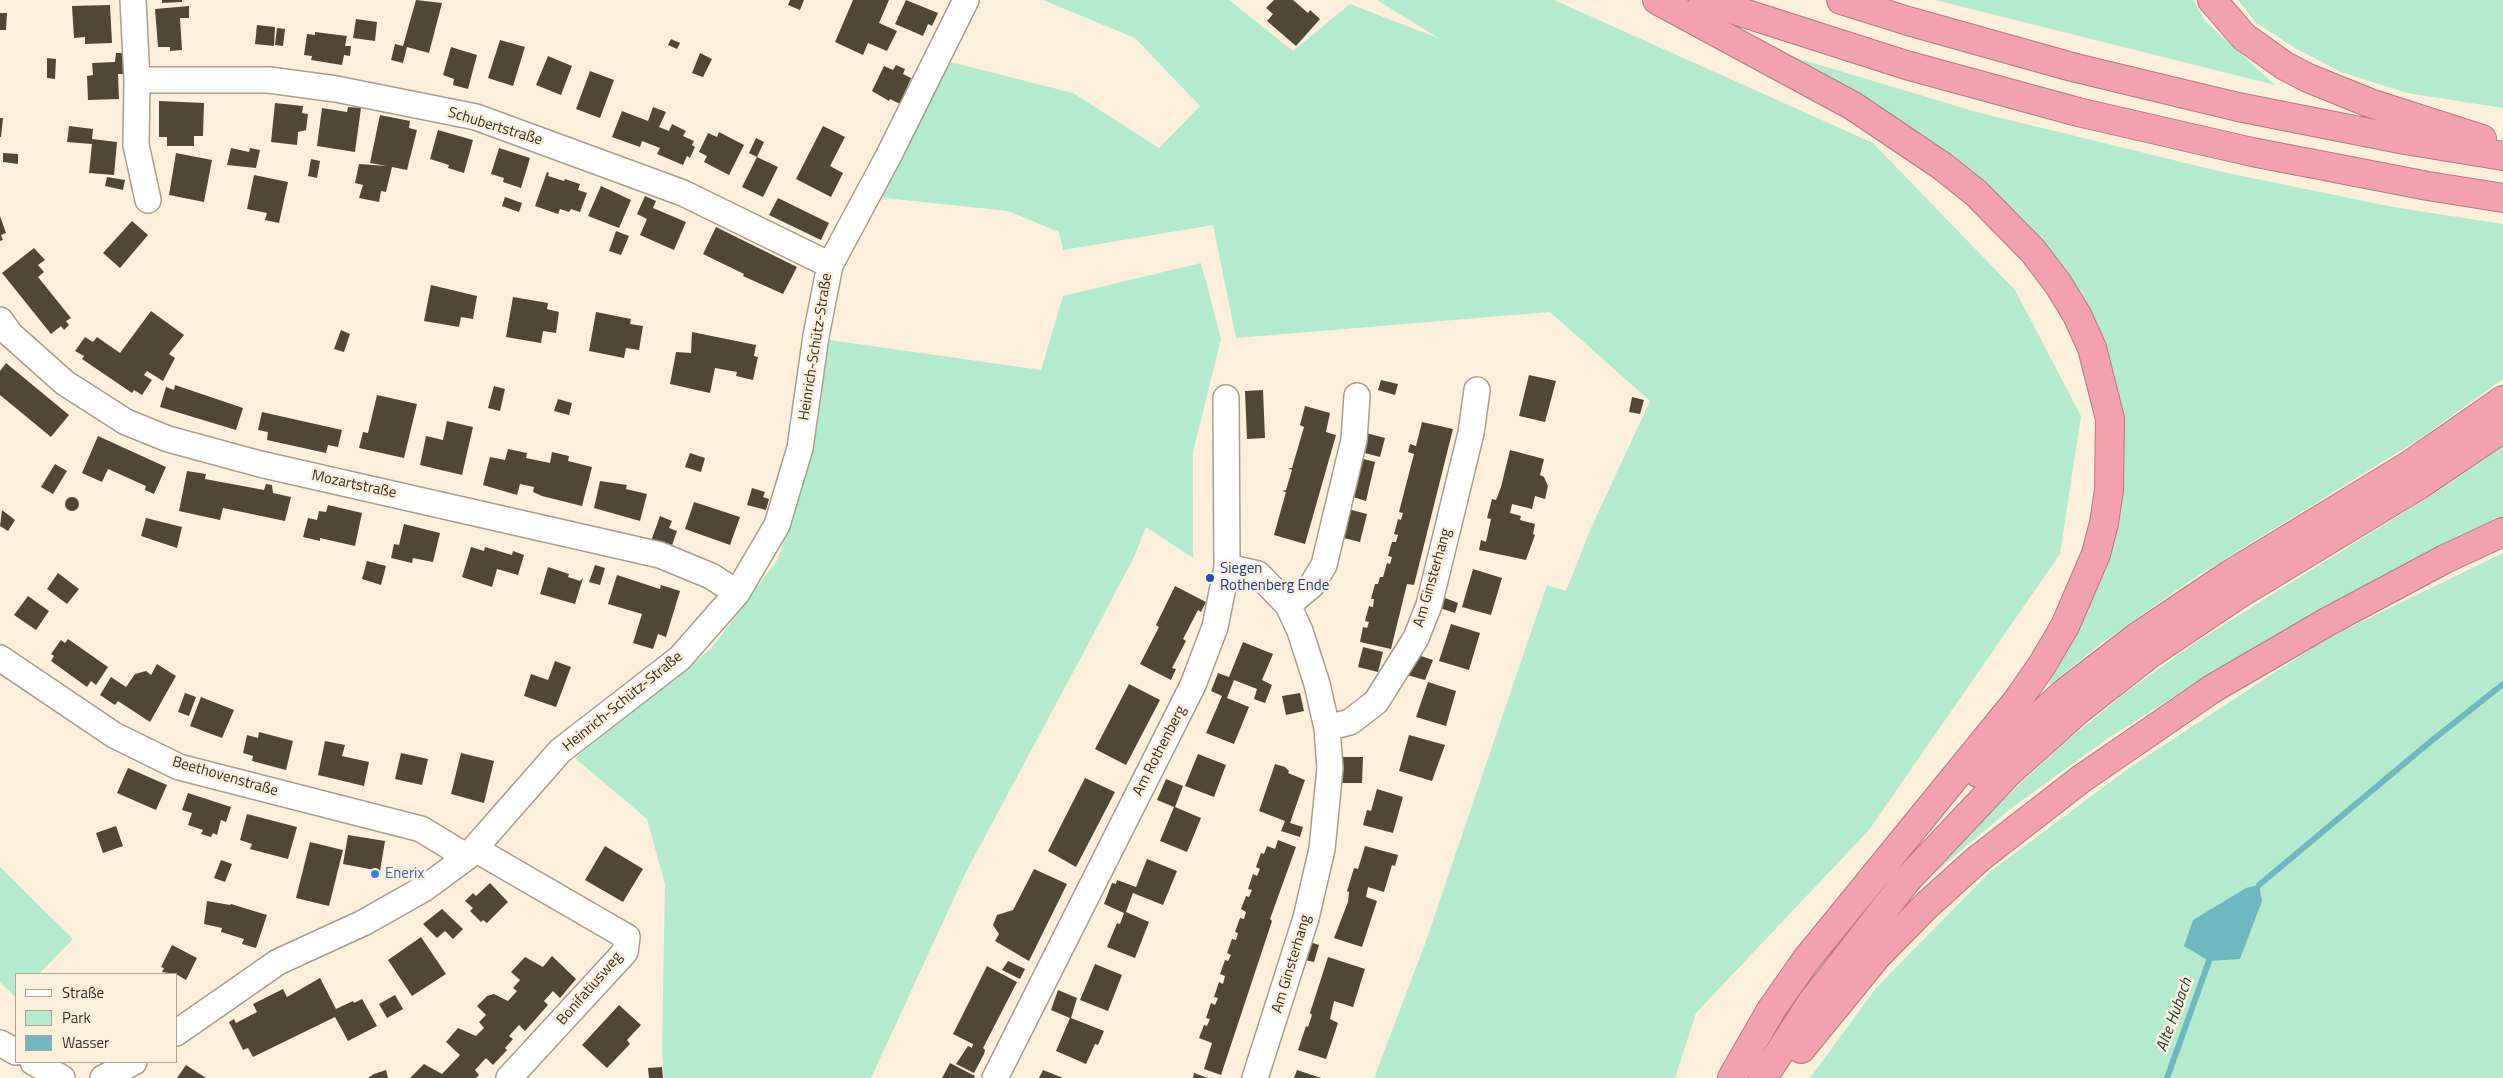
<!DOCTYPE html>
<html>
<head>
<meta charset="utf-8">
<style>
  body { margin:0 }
  #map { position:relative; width:2503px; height:1078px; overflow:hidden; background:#fcf0dc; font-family:"Titillium Web",sans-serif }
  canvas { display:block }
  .legend { position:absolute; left:15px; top:973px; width:162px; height:90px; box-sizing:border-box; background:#fcf0dc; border:1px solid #ada495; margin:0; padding:6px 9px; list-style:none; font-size:15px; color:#36322a }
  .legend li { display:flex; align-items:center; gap:10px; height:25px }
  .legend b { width:25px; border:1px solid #ada495 }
</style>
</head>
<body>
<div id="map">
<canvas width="2503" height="1078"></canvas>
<ul class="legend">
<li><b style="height:6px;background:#fff"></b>Straße</li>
<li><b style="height:14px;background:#b4eacd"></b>Park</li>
<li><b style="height:14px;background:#6fb8c1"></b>Wasser</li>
</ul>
</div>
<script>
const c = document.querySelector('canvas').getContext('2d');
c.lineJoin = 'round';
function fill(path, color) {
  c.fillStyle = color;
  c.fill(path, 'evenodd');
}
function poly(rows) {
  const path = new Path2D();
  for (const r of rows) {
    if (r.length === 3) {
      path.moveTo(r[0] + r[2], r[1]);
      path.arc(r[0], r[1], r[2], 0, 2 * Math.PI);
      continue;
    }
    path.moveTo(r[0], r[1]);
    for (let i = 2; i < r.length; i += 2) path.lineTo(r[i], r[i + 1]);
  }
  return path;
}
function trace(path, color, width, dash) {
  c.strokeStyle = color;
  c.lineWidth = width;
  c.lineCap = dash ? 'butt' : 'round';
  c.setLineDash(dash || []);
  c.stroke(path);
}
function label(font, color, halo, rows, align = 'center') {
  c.font = font + ' "Titillium Web",sans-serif';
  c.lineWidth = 5;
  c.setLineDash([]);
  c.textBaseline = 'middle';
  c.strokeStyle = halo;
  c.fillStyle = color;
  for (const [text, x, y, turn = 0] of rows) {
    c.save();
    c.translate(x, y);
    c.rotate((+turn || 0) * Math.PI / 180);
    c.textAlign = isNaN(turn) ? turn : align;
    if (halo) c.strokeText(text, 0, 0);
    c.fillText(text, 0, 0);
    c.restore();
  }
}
fill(poly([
  [1043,0,1229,0,1293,51,1350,4,1440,39,1377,0,1554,0,1873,143,2015,290,2081,416,2060,554,1869,830,1696,1013,1675,1078,1374,1078,1425,944,1547,585,1566,591,1591,528,1650,401,1550,312,1236,338,1213,225,1063,250,1059,232,1008,211,876,197,946,61,1073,93,1159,148,1200,106,1135,38],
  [1935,0,2193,0,2205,21,2275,85],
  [2238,0,2503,0,2503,108,2407,93,2341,72,2297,49,2256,23],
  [1760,47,1973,111,2218,171,2393,207,2503,224,2503,379,2418,440,2191,580,2102,643,2048,686,2117,445,2035,242],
  [1201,263,1221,339,1193,452,1193,558,1146,527,1134,557,1094,633,966,872,871,1078,664,1078,662,1049,665,884,647,819,575,758,711,649,778,559,814,448,829,340,1041,370,1063,296],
  [2503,446,2503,517,2441,547,2322,610,2205,677,2107,739,2010,809,1937,871,1935,869,2002,801,2063,744,2125,693,2196,642,2443,488],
  [2503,553,2503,1078,1810,1078,1876,988,1991,871,2129,768,2326,639],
  [0,867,73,939,39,974,16,974,16,998,0,982]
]), '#b4eacd');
fill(poly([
  [2259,885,2262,901,2240,959,2209,961,2184,946,2193,920,2246,888]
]), '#6fb8c1');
trace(poly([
  [2259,885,2430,742,2503,684],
  [2167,1078,2209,961]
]), '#6fb8c1', 6);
fill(poly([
  [162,0,182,0,182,2,162,3],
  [416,0,442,3,429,53,407,47,403,63,391,60,395,44,403,46],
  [790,0,804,0,800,10,788,5],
  [853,0,889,0,879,23,897,31,887,51,868,43,863,55,835,42],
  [906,0,938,13,932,26,928,24,923,36,895,24],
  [1274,0,1293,0,1308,13,1310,10,1320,19,1296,46,1267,21,1273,14,1266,8],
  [110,5,112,43,85,44,85,37,74,38,72,6],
  [189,6,189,18,180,18,182,50,170,51,170,47,158,47,155,9],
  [0,13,7,13,6,30,0,30],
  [356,19,377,22,375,41,353,38],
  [257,25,275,27,274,46,255,44],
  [277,28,285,29,283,46,275,45],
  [315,32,347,36,345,46,351,46,350,56,344,55,342,65,311,60,312,56,304,55,307,34,315,35],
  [671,39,680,43,677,49,668,45],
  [500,40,525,47,513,86,488,78],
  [451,47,477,55,468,89,453,85,454,79,443,75],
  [116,53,127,53,127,74,118,74,119,99,88,100,87,76,93,75,92,63,115,62],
  [700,53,712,59,703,77,692,73],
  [548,56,572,66,561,95,536,85],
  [47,58,56,59,55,79,47,78],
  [896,65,905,69,903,74,911,78,900,104,890,99,889,101,872,91,884,66,893,70],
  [590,71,614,80,600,118,576,109],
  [159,101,204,103,203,136,194,136,194,146,167,146,167,137,159,137],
  [275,103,303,106,302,113,308,114,306,130,298,132,297,145,271,142],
  [348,107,361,108,355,152,317,146,322,108,347,112],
  [653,107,666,112,659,127,669,131,672,124,686,131,683,136,694,141,692,145,695,147,690,158,687,156,683,165,657,154,660,148,642,141,640,147,612,137,622,111,648,121],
  [380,115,410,121,409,128,417,130,407,170,392,167,386,192,381,191,379,202,359,198,363,185,355,183,359,164,387,166,370,163],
  [0,118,3,118,1,137,0,137],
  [69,126,93,129,92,139,117,142,114,175,89,173,92,144,67,142],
  [823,126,845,137,830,166,843,173,831,197,796,179],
  [438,130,473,140,464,173,448,168,449,165,430,159],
  [719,132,744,145,729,175,704,162,707,156,699,152,708,133,717,137],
  [756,138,764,142,757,157,749,153],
  [231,148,249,152,250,148,260,150,256,168,227,165],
  [499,148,530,158,521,188,503,182,504,178,491,174],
  [3,153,18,154,18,164,3,162],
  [176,153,212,160,204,202,169,195],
  [757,157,778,167,763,197,742,187],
  [311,159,320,161,317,178,308,176],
  [547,172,549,173,548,176,564,181,565,179,580,184,578,190,587,193,580,212,571,209,569,212,560,209,558,214,535,206],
  [254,175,288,182,279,223,265,220,267,213,247,209],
  [107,177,125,180,123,190,105,186],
  [601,186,631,200,619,228,588,216],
  [645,196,656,201,653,208,686,222,674,250,640,235,647,219,637,214],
  [505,197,522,203,519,212,502,206],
  [778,198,829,223,821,240,769,215],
  [0,216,6,233,1,235,3,240,0,241],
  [132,221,148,235,120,268,103,253],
  [716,227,797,267,783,294,743,276,744,274,703,254],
  [616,231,629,236,621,255,609,251],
  [34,248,45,260,38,265,44,272,38,277,71,318,66,321,69,325,64,330,61,326,51,334,2,273],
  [431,285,477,296,473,319,461,317,459,327,424,321],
  [513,297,548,303,547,309,559,312,556,333,543,331,541,343,506,337],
  [151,311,184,335,169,354,175,358,163,381,147,371,144,375,152,380,142,395,134,390,132,393,82,359,84,356,75,351,85,337,93,342,97,337,120,353],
  [596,312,631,319,630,324,643,326,639,350,626,348,624,358,589,351],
  [341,330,350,334,344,352,334,349],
  [692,332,756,345,754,356,758,357,753,380,736,376,737,372,715,368,710,393,670,384,676,352,691,353],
  [6,363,69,415,51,437,0,395,0,371],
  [1529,375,1556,381,1545,422,1519,416],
  [1381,380,1398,384,1395,395,1378,390],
  [175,385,243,408,236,430,160,407,166,387,174,390],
  [494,386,505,389,500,411,488,408],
  [1263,390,1265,438,1247,439,1245,391],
  [377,395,417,404,404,458,359,448,363,432,368,433],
  [1632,397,1644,400,1640,414,1629,412],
  [558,399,572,403,569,415,554,411],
  [1305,406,1330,413,1326,432,1336,435,1305,544,1274,535,1286,492,1282,491,1286,490,1292,470,1288,468,1292,468,1304,427,1300,425],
  [262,412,342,430,338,447,328,445,326,453,267,440,268,432,258,430],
  [447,421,473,427,462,475,420,465,426,436,443,440],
  [1422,422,1453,429,1414,585,1407,584,1391,649,1360,642,1363,627,1367,628,1369,622,1365,621,1369,606,1373,607,1374,599,1371,599,1375,584,1378,584,1380,577,1383,577,1387,563,1390,564,1392,557,1388,556,1392,542,1396,542,1398,535,1394,534,1398,519,1401,520,1403,513,1399,512,1414,454,1408,452,1410,444,1416,446],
  [1366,433,1385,438,1380,457,1361,452],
  [98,436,166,467,154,494,145,490,146,486,108,469,102,482,82,473],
  [508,449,527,453,526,458,550,463,552,452,569,456,568,461,592,467,582,506,542,496,533,492,534,487,520,484,517,495,483,485,490,457,505,460],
  [1510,450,1544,459,1540,475,1544,477,1548,486,1545,499,1535,496,1532,509,1512,504,1510,513,1521,516,1520,520,1535,524,1533,534,1535,535,1526,560,1479,550,1481,540,1486,542,1491,519,1487,518,1492,499,1496,500,1501,487],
  [690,453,705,458,701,472,685,467],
  [1360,458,1375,462,1366,501,1350,496],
  [55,464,67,471,53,494,41,487],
  [187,471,206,474,205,479,264,490,266,484,272,485,273,493,291,497,285,521,223,508,220,520,179,511],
  [600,481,627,485,626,489,647,494,640,521,594,508],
  [752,488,765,492,763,497,769,499,766,510,747,505],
  [72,504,7],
  [694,502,740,517,730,545,685,529],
  [328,505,362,513,355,546,320,538,320,541,303,537,308,518,317,520,319,511,326,512],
  [1348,509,1367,514,1360,542,1340,537],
  [2,510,15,520,8,531,0,526],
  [660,516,672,521,669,528,677,531,670,551,650,544],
  [146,518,182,527,177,548,141,536],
  [404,524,440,533,433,562,413,558,412,563,391,558,394,544,399,545],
  [471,547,484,551,485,547,512,555,513,551,524,555,518,575,497,569,492,587,462,577],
  [367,561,386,566,381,585,362,579],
  [595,565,605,568,600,585,589,582],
  [548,567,569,574,568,577,580,581,583,578,575,604,540,594],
  [1473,569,1502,578,1491,615,1462,607],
  [58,573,79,589,67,604,47,589],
  [617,575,660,589,661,585,680,591,666,637,658,634,653,649,633,643,642,614,608,604],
  [1175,586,1206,602,1201,612,1198,610,1183,639,1186,641,1172,668,1176,669,1171,680,1140,664,1159,627,1156,625],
  [28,596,49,611,36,630,14,615],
  [1440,596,1458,603,1455,613,1437,607],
  [1451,624,1480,633,1469,670,1439,661],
  [68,639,108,667,96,685,91,681,87,687,51,661,54,656,51,654,61,640,65,643],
  [1243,642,1273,654,1262,680,1272,685,1265,703,1254,699,1257,689,1234,680,1227,698,1249,707,1234,744,1206,733,1222,696,1211,691,1218,673,1229,677],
  [1363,647,1383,652,1378,672,1358,667],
  [1415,654,1433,660,1425,680,1407,675],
  [555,661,571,667,556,707,524,696,531,674,548,680],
  [157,664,176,676,150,722,118,701,115,705,100,695,111,677,126,687,135,674,146,671,151,675],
  [1428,682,1456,691,1446,726,1416,717],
  [1129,684,1160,700,1126,765,1095,749],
  [185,693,196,697,189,716,178,712],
  [1300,693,1304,711,1286,715,1282,696],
  [201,697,234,710,222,738,190,726],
  [259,732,293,741,286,770,252,761,253,756,243,753,247,735,258,738],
  [1409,735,1445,745,1432,781,1399,771],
  [325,741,345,745,342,756,369,762,364,786,318,775],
  [401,753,428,759,422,785,395,779],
  [461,753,494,761,484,803,451,794],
  [1198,754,1226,765,1214,797,1185,786],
  [1341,757,1363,757,1362,783,1341,783],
  [1275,764,1285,767,1289,771,1288,773,1305,780,1290,823,1303,827,1300,837,1281,831,1285,821,1259,811],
  [128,768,167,785,156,810,117,793],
  [1085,778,1115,792,1076,867,1048,851],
  [1166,779,1183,786,1175,807,1201,818,1187,852,1160,841,1174,807,1157,800],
  [1377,789,1403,797,1393,833,1363,825,1367,810,1371,811],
  [188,793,231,807,226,822,221,820,217,835,213,833,211,837,201,834,203,830,188,825,192,813,182,810],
  [247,814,297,827,288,859,250,849,252,844,240,840],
  [116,826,123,846,103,853,96,833],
  [348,835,385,841,380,871,343,864],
  [1278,840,1296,847,1270,919,1272,921,1221,1075,1204,1069,1212,1043,1199,1038,1204,1025,1207,1026,1210,1019,1206,1018,1211,1003,1215,1005,1218,998,1214,997,1219,982,1223,984,1225,976,1220,974,1225,960,1228,961,1231,955,1227,953,1232,939,1236,940,1238,933,1235,932,1240,918,1244,919,1246,912,1241,909,1246,896,1249,897,1252,890,1248,889,1253,874,1257,876,1260,869,1256,867,1261,853,1264,854,1267,846,1275,849],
  [310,842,343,850,329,906,296,898],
  [605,846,643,869,623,902,585,880],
  [1365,846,1398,855,1395,866,1392,865,1384,892,1368,887,1366,897,1377,901,1362,947,1334,938,1348,902,1349,892,1347,891,1354,868,1358,869],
  [1147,859,1177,871,1163,905,1133,893,1126,912,1149,922,1135,958,1107,947,1117,923,1120,924,1124,913,1104,904,1112,883,1116,884,1117,880,1136,887],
  [221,860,232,864,225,882,214,878],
  [1034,869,1067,884,1029,961,995,941,999,934,993,925,997,915,1013,910],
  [490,883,508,902,487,923,483,920,481,922,470,911,473,908,465,901,473,893,476,896],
  [207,901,230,905,231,904,267,915,256,948,242,944,244,939,221,932,222,928,204,924],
  [442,909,463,929,453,939,445,931,437,938,423,924],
  [421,937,446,974,412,996,388,960],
  [1310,942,1319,945,1314,962,1305,960],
  [172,945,197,958,186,980,176,974,162,972,164,968,161,967],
  [552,956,576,979,560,998,553,991,544,1001,548,1005,525,1031,519,1025,509,1036,513,1039,505,1048,507,1050,493,1065,486,1058,475,1070,479,1075,476,1078,410,1078,424,1064,442,1074,460,1055,446,1042,458,1028,476,1036,484,1028,479,1022,486,1015,477,1006,487,996,494,994,508,1001,517,991,513,988,520,980,511,972,525,957,543,967],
  [1328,957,1365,969,1353,1007,1334,1001,1330,1019,1338,1023,1326,1059,1298,1050,1306,1026,1308,1027,1312,1015,1310,1013],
  [1008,961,1025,969,1020,979,1002,970],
  [1095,964,1122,975,1108,1011,1080,1000],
  [987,966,1017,982,983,1048,985,1050,984,1054,974,1073,956,1064,968,1046,972,1048,973,1044,953,1034],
  [320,978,336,1009,353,1001,354,1003,362,999,377,1026,348,1041,335,1017,253,1057,248,1048,243,1050,229,1022,234,1019,236,1023,257,1012,253,1004,283,989,287,997],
  [1058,990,1077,998,1071,1018,1104,1031,1098,1045,1095,1044,1086,1064,1056,1051,1070,1018,1051,1010],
  [395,995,403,1009,387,1018,379,1004],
  [619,1005,641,1025,627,1040,630,1044,607,1068,582,1045],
  [950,1063,975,1076,974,1078,942,1078],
  [186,1065,206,1078,177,1078],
  [662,1067,663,1078,649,1078,648,1068],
  [386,1070,388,1078,368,1078,374,1074],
  [1043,1070,1063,1078,1039,1078],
  [1297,1070,1321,1078,1294,1078],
  [1194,1073,1208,1078,1193,1078]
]), '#514736');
const minor = poly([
  [133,0,137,80,269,80,336,89,476,117,683,193,830,265],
  [137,80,136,145,148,200],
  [0,320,10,334,65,383,126,422,168,439,260,464,660,555,711,576,737,593],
  [1227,567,1258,574,1288,605,1300,631,1317,684,1327,728,1330,768,1322,849,1306,918,1255,1078],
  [1288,605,1312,585,1324,565,1354,440,1357,396],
  [0,658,114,735,179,767,421,829,467,857],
  [1327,728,1350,722,1376,702,1416,638,1429,605,1471,433,1477,390],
  [475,849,627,937,625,952,509,1078],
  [176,1033,278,962,363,923,425,888,467,857,560,751,680,658,737,593,777,525,800,448,816,336,830,265,889,155,966,0],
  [0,1043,16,1052],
  [33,1062,62,1078],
  [103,1078,134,1062],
  [995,1078,1193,685,1215,627,1227,567,1226,398]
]);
const motorway = poly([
  [1657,0,1853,106,1942,166,1976,193,2033,251,2058,284,2077,315,2092,348,2110,419,2109,490,2104,523,2096,554,2065,626,2042,665,2017,701,1806,960,1771,1010,1732,1078],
  [1703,0,1906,65,2078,112,2252,152,2428,186,2503,198],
  [1841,0,1908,21,2072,67,2238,107,2405,140,2503,156],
  [2212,0,2244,37,2285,66,2308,78,2370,103,2482,139],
  [1978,773,2063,694,2137,637,2229,575,2408,466,2503,400],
  [1801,1049,1877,956,1927,905,1978,859,2081,779,2212,689,2327,622,2445,559,2503,532],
  [1763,1078,1812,1002,1907,880,2009,772,2077,711,2151,653,2239,594,2419,485,2503,428]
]);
trace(minor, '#a99e8b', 28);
trace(motorway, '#b27b80', 30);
trace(minor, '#fff', 25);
trace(motorway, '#f4a2af', 28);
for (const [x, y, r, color] of [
  [1210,578,5,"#1a4fb4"],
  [375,874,5,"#3f7fe0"]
]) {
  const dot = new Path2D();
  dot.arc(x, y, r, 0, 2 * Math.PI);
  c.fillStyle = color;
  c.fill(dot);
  trace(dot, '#fcf0dc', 2);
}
label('15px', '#36322a', '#fcf0dc', [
  ["Schubertstraße",495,127,17],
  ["Heinrich-Schütz-Straße",816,347,-81],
  ["Mozartstraße",354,485,12],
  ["Am Ginsterhang",1433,578,-74],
  ["Heinrich-Schütz-Straße",623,702,-39],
  ["Am Rothenberg",1160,751,-63],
  ["Beethovenstraße",225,777,16],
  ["Am Ginsterhang",1292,964,-73],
  ["Bonifatiusweg",590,989,-49]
]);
label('15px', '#164399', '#fcf0dc', [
  ["Siegen",1220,569],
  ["Rothenberg Ende",1220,586]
], 'left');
label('15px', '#366cbe', '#fcf0dc', [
  ["Enerix",385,874]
], 'left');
label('italic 16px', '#1b3e43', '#fcf0dc', [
  ["Alte Hubach",2175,1015,-70]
]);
</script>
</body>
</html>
